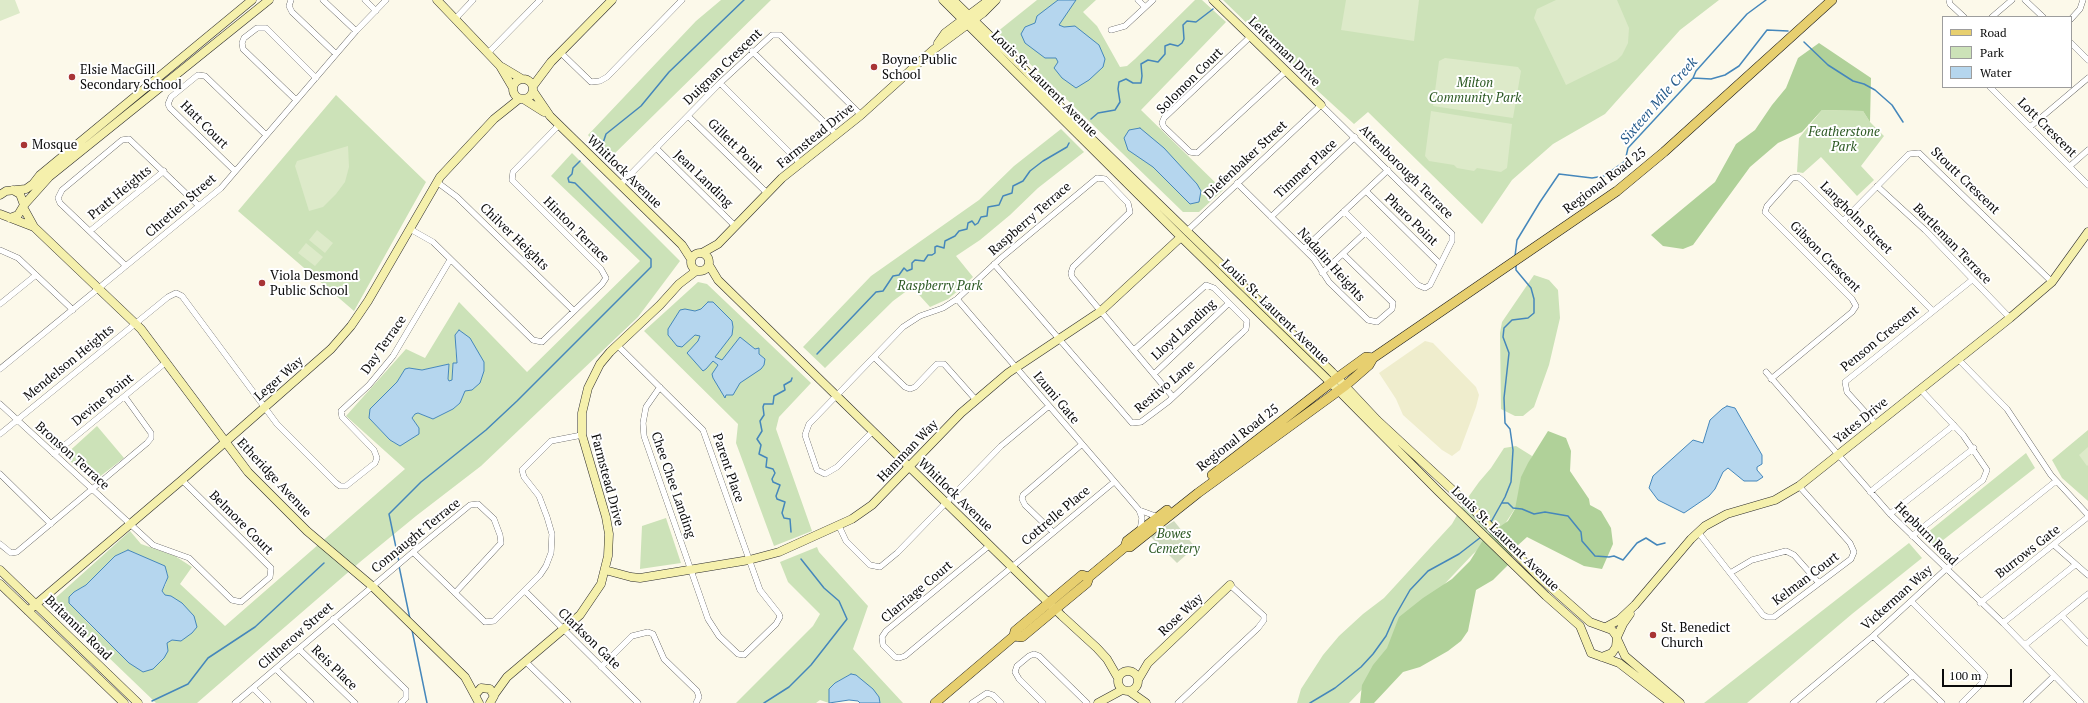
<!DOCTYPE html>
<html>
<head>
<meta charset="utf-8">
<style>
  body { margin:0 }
  #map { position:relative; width:2088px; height:703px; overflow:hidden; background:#fcf9ea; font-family:"PT Serif",serif }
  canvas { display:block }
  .legend { position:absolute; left:1942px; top:16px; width:130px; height:72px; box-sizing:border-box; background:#fff; border:1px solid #9d9d9d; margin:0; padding:5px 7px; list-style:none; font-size:12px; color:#0a0a0a }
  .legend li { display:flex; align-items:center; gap:8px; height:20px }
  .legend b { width:20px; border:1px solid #9d9d9d }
  .scale { position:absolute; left:1942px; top:669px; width:70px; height:18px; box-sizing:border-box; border:2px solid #0a0a0a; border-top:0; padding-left:5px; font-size:12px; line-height:14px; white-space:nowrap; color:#0a0a0a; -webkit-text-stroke:3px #fff; paint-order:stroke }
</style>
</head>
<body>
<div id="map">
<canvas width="2088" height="703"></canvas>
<ul class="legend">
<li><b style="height:5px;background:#e7cf6f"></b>Road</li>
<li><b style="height:11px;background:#cce2b8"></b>Park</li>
<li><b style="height:11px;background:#b5d6ee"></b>Water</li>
</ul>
<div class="scale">100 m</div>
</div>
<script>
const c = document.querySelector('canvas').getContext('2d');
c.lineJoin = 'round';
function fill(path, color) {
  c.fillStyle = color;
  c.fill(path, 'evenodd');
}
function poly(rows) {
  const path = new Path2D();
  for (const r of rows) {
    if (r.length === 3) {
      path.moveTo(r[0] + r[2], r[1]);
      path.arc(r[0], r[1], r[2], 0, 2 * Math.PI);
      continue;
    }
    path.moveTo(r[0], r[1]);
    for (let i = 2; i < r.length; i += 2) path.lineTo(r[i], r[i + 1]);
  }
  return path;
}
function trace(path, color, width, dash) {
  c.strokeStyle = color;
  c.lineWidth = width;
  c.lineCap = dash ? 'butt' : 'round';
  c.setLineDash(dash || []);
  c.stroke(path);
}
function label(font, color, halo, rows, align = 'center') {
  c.font = font + ' "PT Serif",serif';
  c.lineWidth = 4;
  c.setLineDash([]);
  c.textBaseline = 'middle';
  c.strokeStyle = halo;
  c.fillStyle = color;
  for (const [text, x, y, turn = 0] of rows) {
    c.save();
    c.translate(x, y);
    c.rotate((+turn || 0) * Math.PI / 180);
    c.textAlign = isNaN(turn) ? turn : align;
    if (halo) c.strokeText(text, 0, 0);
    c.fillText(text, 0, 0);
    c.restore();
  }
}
fill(poly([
  [1425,341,1433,343,1476,387,1479,395,1476,407,1460,450,1452,456,1442,450,1403,415,1396,399,1379,373]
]), '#efedcd');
fill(poly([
  [721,0,771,0,608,160,588,135,696,21],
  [1037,0,1096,0,1083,12,1097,26,1120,67,1127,66,1135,59,1195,0,1202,0,1226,22,1141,110,1223,190,1199,212,1183,212,997,32],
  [1223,0,1719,0,1680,30,1605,114,1553,144,1512,180,1482,224,1368,112,1354,124,1296,71],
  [336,95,426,182,354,311,238,211],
  [1822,110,1863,111,1870,122,1884,136,1861,166,1874,180,1857,196,1821,157,1803,173,1797,172,1799,138],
  [1061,129,1084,152,1038,188,1010,215,980,240,956,256,973,277,959,290,948,299,930,307,912,287,893,301,825,368,803,347,871,276,979,200,1014,166],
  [572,153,680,261,638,317,481,466,416,516,360,562,197,703,156,703,51,602,130,531,141,544,175,556,192,567,180,584,225,626,405,469,346,416,406,349,425,358,459,302,527,372,640,261,551,176],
  [455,346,465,391,460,403,453,409,433,419,418,413,414,414,412,418,419,428,400,446,390,440,369,418,370,409,397,382,405,369,409,368,422,370,449,364,448,379,449,381,452,380,453,363,457,363],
  [128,550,151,561,168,574,166,584,162,591,165,595,171,640,166,643,168,651,129,663,86,621,69,597,74,592,86,585,115,556],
  [1534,275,1549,280,1558,290,1560,318,1549,365,1534,407,1523,416,1515,416,1501,409,1500,333,1502,322],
  [698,282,707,284,811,383,779,417,776,429,812,531,774,546,736,443,738,424,644,331],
  [97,426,124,458,94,481,64,456],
  [2088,430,2088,501,2062,478,2052,460],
  [1516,446,1532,456,1527,490,1503,527,1473,554,1419,611,1373,678,1349,703,1297,703,1301,689,1323,655,1339,636,1363,614,1384,598,1452,524,1464,503,1479,482,1491,468,1504,448],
  [2026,453,2035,468,1933,548,1922,537],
  [666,518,681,563,640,569,642,526],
  [1909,543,1922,558,1852,614,1747,703,1704,703],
  [817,547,819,552,868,606,853,649,903,703,880,703,879,697,851,674,835,683,829,689,829,703,820,700,816,703,736,703,813,626,820,614,788,582,780,562]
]), '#cce2b8');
fill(poly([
  [1819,43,1871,78,1870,122,1863,111,1822,110,1802,132,1778,143,1750,167,1693,245,1683,249,1663,246,1651,235,1715,182,1736,144,1755,130,1772,105,1786,88,1798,58],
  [1548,431,1566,438,1571,451,1570,471,1589,499,1590,505,1601,511,1611,528,1613,544,1602,569,1584,566,1527,537,1516,547,1509,564,1493,580,1476,590,1468,631,1461,641,1448,651,1420,667,1403,672,1374,703,1360,703,1362,685,1373,665,1387,648,1399,617,1423,598,1452,579,1470,561,1485,537,1508,521,1515,509,1521,477,1528,463]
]), '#b0d199');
fill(poly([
  [1174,521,1195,547,1177,563,1150,536]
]), '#d0dbbf');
fill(poly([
  [0,0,15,0,20,13,0,21],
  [1346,0,1419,0,1414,41,1341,30],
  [1556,0,1617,0,1629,28,1628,43,1622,55,1617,60,1566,85,1534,18,1537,9],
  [1445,58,1518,67,1521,71,1513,118,1433,106,1439,61],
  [1431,111,1512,124,1507,168,1501,172,1477,168,1474,171,1457,168,1454,165,1429,161,1425,156],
  [348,146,349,167,345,182,336,194,323,207,309,211,295,166,297,161],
  [317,230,333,243,325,253,309,240],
  [306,243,323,257,315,266,298,253],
  [2088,447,2088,465,2087,466,2079,455]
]), '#ddeac9');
const water = poly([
  [1058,0,1076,0,1059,25,1064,27,1075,26,1099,45,1105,59,1103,67,1089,80,1076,88,1062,78,1054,68,1058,62,1056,58,1045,58,1025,43,1021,34,1025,27,1035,23,1037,16,1058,0],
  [1140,128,1164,148,1197,184,1201,191,1199,202,1190,204,1153,167,1128,150,1124,138,1129,130,1140,128],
  [708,302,713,302,732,321,733,327,732,335,715,357,722,360,740,337,755,349,759,348,759,354,765,359,764,365,761,369,740,383,733,395,726,395,725,398,713,378,712,374,718,365,713,361,706,369,703,371,687,353,698,341,700,336,695,335,682,347,677,346,668,335,668,329,680,310,685,309,695,311,701,309,708,302],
  [459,330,470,338,484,362,484,371,480,383,472,390,465,391,460,403,453,409,433,419,418,413,415,414,412,418,419,428,419,434,400,446,390,440,369,418,370,409,397,382,405,369,409,368,422,370,449,364,448,379,449,381,452,380,453,363,457,363,455,335,459,330],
  [1727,406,1735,408,1762,455,1762,464,1757,467,1757,470,1763,477,1757,481,1744,481,1728,468,1723,472,1715,489,1709,496,1684,513,1658,500,1649,488,1653,476,1693,440,1703,443,1710,420,1722,409,1727,406],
  [128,550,165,566,168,577,162,591,165,595,171,596,182,603,194,616,197,627,192,633,181,641,172,640,167,643,168,651,164,658,153,669,143,672,129,663,69,603,69,597,74,592,86,585,115,556,128,550],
  [851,674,856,675,873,689,879,697,880,703,860,703,858,701,849,700,829,703,829,689,835,683,851,674]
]);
fill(water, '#b5d6ee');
trace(water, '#4587bb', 1);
trace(poly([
  [1804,42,1828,65,1853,81,1864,84,1875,90,1892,105,1903,122],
  [1693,78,1711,79,1725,75,1739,66,1767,30,1788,31],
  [1091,119,1098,113,1115,110,1120,102,1118,89,1119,82,1126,79,1133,83,1141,83,1142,76,1141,64,1148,60,1158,62,1165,54,1165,46,1170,44,1178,46,1182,43,1184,39,1183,25,1187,21,1196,22,1213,9],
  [596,145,603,143,606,134,641,106,669,72,744,0],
  [1515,256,1517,240,1540,202,1559,174,1592,178,1604,176,1625,161,1628,148,1693,78,1696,71,1747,14,1766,0],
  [817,354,876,292,883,291,893,276,899,275,904,268,907,271,912,269,912,263,915,260,924,261,928,255,932,255,935,253,935,247,937,246,944,248,945,241,955,236,959,231,967,229,968,223,972,221,975,225,978,223,981,217,987,216,988,207,999,205,1003,196,1012,193,1013,186,1023,181,1030,171,1043,161,1067,147,1069,143],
  [1502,503,1508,503,1513,508,1522,509,1534,514,1545,512,1568,516,1581,532,1582,541,1595,556,1609,557,1614,556,1623,560,1637,543,1646,538,1657,545,1665,543],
  [1491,522,1505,497,1511,482,1513,450,1510,429,1505,423,1504,398,1509,353,1503,337,1504,328,1512,320,1528,318,1534,313,1534,299,1531,288,1516,270,1516,264],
  [791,532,790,519,784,518,782,513,785,502,777,499,776,496,780,485,773,482,772,479,775,473,773,469,766,467,767,458,759,454,761,445,757,439,762,431,760,421,764,415,763,407,764,404,773,404,774,396,785,390,784,385,791,381,792,378],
  [399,562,389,514,421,482,486,430,517,401,651,267,651,259,575,183,569,182,568,178,572,174,573,168,580,161],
  [399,566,410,619],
  [412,630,427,703],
  [152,701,188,684,208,658,255,627,324,563],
  [764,703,789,687,811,665,847,619,839,601,824,588,801,559],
  [1310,703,1335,688,1361,667,1373,654,1386,636,1394,618,1410,590,1428,571,1459,554,1481,537]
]), '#4587bb', 1.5);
const street = poly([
  [291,0,289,6,292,12,336,54],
  [323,0,356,31],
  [365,0,376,11],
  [1138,0,1145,7],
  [1949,0,1950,4,1964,17],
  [2025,0,2043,17],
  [1992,17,2012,0],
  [456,18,473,0],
  [2071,19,2080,9,2083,0],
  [1111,30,1125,26,1153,0],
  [1251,36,1164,118,1162,123,1164,127,1190,152,1197,153,1286,71],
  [2071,43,2088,60],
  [752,51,837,135],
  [560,52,591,82,600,81,607,77,682,0],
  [488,53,540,0],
  [720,83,801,164],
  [1990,87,2088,185],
  [296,100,243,49,242,43,244,38,257,28,266,28,316,78],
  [688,116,767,193],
  [2030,127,2088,78],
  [656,148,735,226],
  [2070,166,2088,150],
  [235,171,170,108,168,104,171,97,198,75,205,76,266,135],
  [437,182,457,197,573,310],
  [1237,183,1314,259,1329,282,1368,320,1377,322,1392,309,1393,303,1343,254],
  [620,185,720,83,772,35,780,35,861,115],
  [1877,186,1925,230,2010,318],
  [1366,191,1440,264],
  [1271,217,1355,137],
  [1843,221,1909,154,1919,153,2052,282],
  [410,229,433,242,533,340,542,342,602,284,606,278,601,269,512,180,513,172,559,125],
  [90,231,164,171],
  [1187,231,1321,105,1452,234,1452,241,1430,285,1425,288,1418,285,1344,211],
  [1304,249,1388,170],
  [0,250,18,258,73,310],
  [994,264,1132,423,1141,422,1169,401,1243,332,1246,329,1247,321,1214,288,1206,285,1134,350],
  [126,266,60,203,58,198,62,190,122,140,129,139,199,206],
  [1322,273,1365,233],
  [957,299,1139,510,1142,518,1140,531],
  [0,304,36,275],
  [617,345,703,430,760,590,779,614,780,617,776,624,744,655,738,654,719,636,708,619,644,436,643,423,646,407,660,387],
  [874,357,905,387,910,389,915,387,937,364,944,364,976,400],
  [1958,359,2007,409,2051,475,2088,515],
  [0,369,221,188,356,31,386,0],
  [1766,372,1890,514,2003,623,2081,703],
  [1154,374,1229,303],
  [1771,379,1852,312,1856,306,1852,299,1765,212,1767,206,1792,178,1798,177,1803,181,1933,311],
  [0,404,153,545,189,558,232,600,241,602,270,577,271,568,182,480],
  [1876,424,1847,392,1845,382,1972,280],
  [873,431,837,467,825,474,817,470,805,435,809,424,903,327,920,316,943,308,957,299,1001,258,1097,178,1105,179,1128,203,1130,212,1073,267,1071,273,1072,277,1173,397],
  [0,434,168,297,176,293,182,296,277,424,336,483,340,486,346,486,375,463,377,458,374,450,342,417,341,411,369,385,393,356,450,260],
  [54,454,165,363],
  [0,474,51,524],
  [1870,492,1954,425],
  [1139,510,1158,517],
  [1890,514,1974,448],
  [839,526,846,541,870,565,880,567,897,553,1001,446,1049,406],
  [1053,532,1025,505,1022,499,1023,495,1081,445],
  [1698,532,1763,615,1767,617,1774,617,1851,559,1854,552,1850,543,1799,486],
  [1912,536,1983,480,1987,470,1963,435,1920,389],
  [0,544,11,553,17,552,147,443,151,438,151,433,125,397],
  [990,545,886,631,882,637,883,645,895,657,899,658,905,656,1114,482],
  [2054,545,2088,575],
  [413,552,485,622,494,621,540,575,546,566,551,553,552,534,547,517,539,496,524,477,522,470,551,441,582,435],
  [1730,573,1752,560,1786,551,1794,555,1818,582],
  [525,591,638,703],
  [1911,601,1983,673,1985,676,1982,683,1962,703],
  [1980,603,2088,517],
  [2062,616,2088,643],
  [333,619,406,690,406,698,401,703],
  [2003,623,2075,565],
  [1873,636,1942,703],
  [2025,645,2088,594],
  [299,649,355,703],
  [526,662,568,703],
  [601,667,632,636,648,632,653,634,664,659,697,691,699,697,696,703],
  [276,669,311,703],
  [253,688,268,703],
  [235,703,413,552,470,505,478,504,494,519,500,535,501,543,455,593],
  [972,703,987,693,993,695,1001,703],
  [1043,703,1019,679,1015,672,1017,666,1029,656,1034,654,1039,656,1087,703],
  [1178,703,1258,628,1264,620,1264,616,1230,585],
  [1793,703,1873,636,1946,569,2056,481],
  [1879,703,1913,675],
  [2026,703,2054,676]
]);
const secondary = poly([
  [437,0,500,66,513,88],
  [943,0,1181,237,1331,383,1438,491,1546,596,1580,626,1591,653,1619,663,1671,703],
  [953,0,1022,67,1093,140,1332,372,1377,420,1472,508,1538,576,1590,622,1612,630,1617,637,1616,647,1612,653,1602,657],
  [1213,0,1321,105],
  [938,43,945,33,989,0],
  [502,67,522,79],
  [523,89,10],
  [533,86,551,62,612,0],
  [533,91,550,116,682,245,691,259],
  [525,100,544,112],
  [0,195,6,191,26,189,33,184,40,175,252,0],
  [24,205,49,177,269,0],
  [23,207,34,227,141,329,248,472,307,531,372,586,465,677,479,703],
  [0,214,34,227],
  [10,218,18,215,24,205,20,194,13,190],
  [700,262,9],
  [702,253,718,244,782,178,861,115,933,50,983,13,996,0],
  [709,265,718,280,1062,616,1097,648,1107,659,1118,678],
  [0,570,138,703],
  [605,570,631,577,640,578,749,560,779,552,852,519,872,505,961,413,1008,373,1101,311,1181,237],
  [0,584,124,703],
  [28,611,182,480,331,349,351,326,368,301,440,177,494,119,519,99],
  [1606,627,1619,620,1635,605,1691,539,1705,526,1727,514,1775,500,1799,486,2010,318,2052,282,2088,232],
  [1617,637,1623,624,1630,614],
  [1618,641,1625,656,1680,703],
  [1128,681,10],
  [1138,680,1148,663,1230,585],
  [1129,691,1146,703],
  [476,694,481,688,490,689,494,696,490,703],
  [494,695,507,677,580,615,601,584,608,556,609,534,606,517,582,435,582,413,588,388,600,364,610,352,660,305,679,284,696,271],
  [1098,703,1122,690]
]);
const primary = poly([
  [1212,475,1337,378,1366,357,1373,358],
  [1125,547,1130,547,1198,493,1345,386,1369,365,1373,358,1617,191,1664,152,1832,0],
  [1014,636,1022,637,1064,602,1087,583,1089,577,1125,547,1127,541,1167,510],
  [935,703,1014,636,1015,631,1082,575,1089,577]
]);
trace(street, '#3d3d3d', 6);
trace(secondary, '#2c2c2c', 9);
trace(primary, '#1b1b1b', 10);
trace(street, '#fff', 5.5);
trace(secondary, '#f5f0ac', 8);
trace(primary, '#e7cf6f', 9);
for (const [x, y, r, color] of [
  [874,67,4,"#a83435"],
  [72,77,4,"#a83435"],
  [24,145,4,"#a83435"],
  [262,283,4,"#a83435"],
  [1653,635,4,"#a83435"]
]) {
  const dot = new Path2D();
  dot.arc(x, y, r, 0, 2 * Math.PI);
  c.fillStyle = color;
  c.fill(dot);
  trace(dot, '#fff', 1.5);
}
label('13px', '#0a0a0a', '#fff', [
  ["Leiterman Drive",1284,52,44],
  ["Duignan Crescent",723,67,-44],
  ["Solomon Court",1190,81,-45],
  ["Louis St. Laurent Avenue",1044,84,45],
  ["Hatt Court",204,125,45],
  ["Lott Crescent",2047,128,45],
  ["Farmstead Drive",816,136,-39],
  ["Gillett Point",735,146,44],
  ["Diefenbaker Street",1246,160,-43],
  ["Timmer Place",1306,169,-43],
  ["Whitlock Avenue",624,172,44],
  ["Attenborough Terrace",1406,172,45],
  ["Jean Landing",703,179,44],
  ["Regional Road 25",1605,181,-37],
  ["Stoutt Crescent",1965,181,44],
  ["Pratt Heights",120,193,-39],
  ["Chretien Street",181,206,-41],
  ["Langholm Street",1856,218,45],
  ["Raspberry Terrace",1030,219,-41],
  ["Pharo Point",1411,220,44],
  ["Hinton Terrace",576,230,45],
  ["Chilver Heights",514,237,44],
  ["Bartleman Terrace",1952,244,46],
  ["Gibson Crescent",1825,257,45],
  ["Nadalin Heights",1331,265,48],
  ["Louis St. Laurent Avenue",1275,312,44],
  ["Lloyd Landing",1184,330,-43],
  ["Penson Crescent",1880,339,-39],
  ["Day Terrace",384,345,-55],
  ["Mendelson Heights",69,363,-39],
  ["Leger Way",279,379,-41],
  ["Restivo Lane",1165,387,-40],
  ["Izumi Gate",1056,398,50],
  ["Devine Point",103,400,-39],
  ["Yates Drive",1861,421,-39],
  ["Regional Road 25",1238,438,-38],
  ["Hamman Way",908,451,-46],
  ["Bronson Terrace",72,456,42],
  ["Parent Place",728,468,71],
  ["Etheridge Avenue",274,478,47],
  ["Farmstead Drive",607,480,75],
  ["Chee Chee Landing",673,485,71],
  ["Whitlock Avenue",955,495,44],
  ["Cottrelle Place",1056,516,-40],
  ["Belmore Court",241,523,45],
  ["Hepburn Road",1926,534,45],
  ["Connaught Terrace",416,536,-39],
  ["Louis St. Laurent Avenue",1505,539,44],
  ["Burrows Gate",2028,552,-38],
  ["Kelman Court",1806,579,-37],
  ["Clarriage Court",917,592,-40],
  ["Vickerman Way",1897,598,-42],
  ["Rose Way",1181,615,-43],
  ["Britannia Road",78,628,44],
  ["Clitherow Street",296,636,-41],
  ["Clarkson Gate",589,639,44],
  ["Reis Place",334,668,44]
]);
label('13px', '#0a0a0a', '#fff', [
  ["Boyne Public",882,60],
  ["School",882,75],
  ["Elsie MacGill",80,70],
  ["Secondary School",80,85],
  ["Mosque",32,145],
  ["Viola Desmond",270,276],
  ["Public School",270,291],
  ["St. Benedict",1661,628],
  ["Church",1661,643]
], 'left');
label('italic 13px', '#2c5923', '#fff', [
  ["Milton",1475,83],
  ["Community Park",1475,98],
  ["Featherstone",1844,132],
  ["Park",1844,147],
  ["Raspberry Park",940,286],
  ["Bowes",1174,534],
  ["Cemetery",1174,549]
]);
label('italic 14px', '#245a8b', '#fff', [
  ["Sixteen Mile Creek",1659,101,-49]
]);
</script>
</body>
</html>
